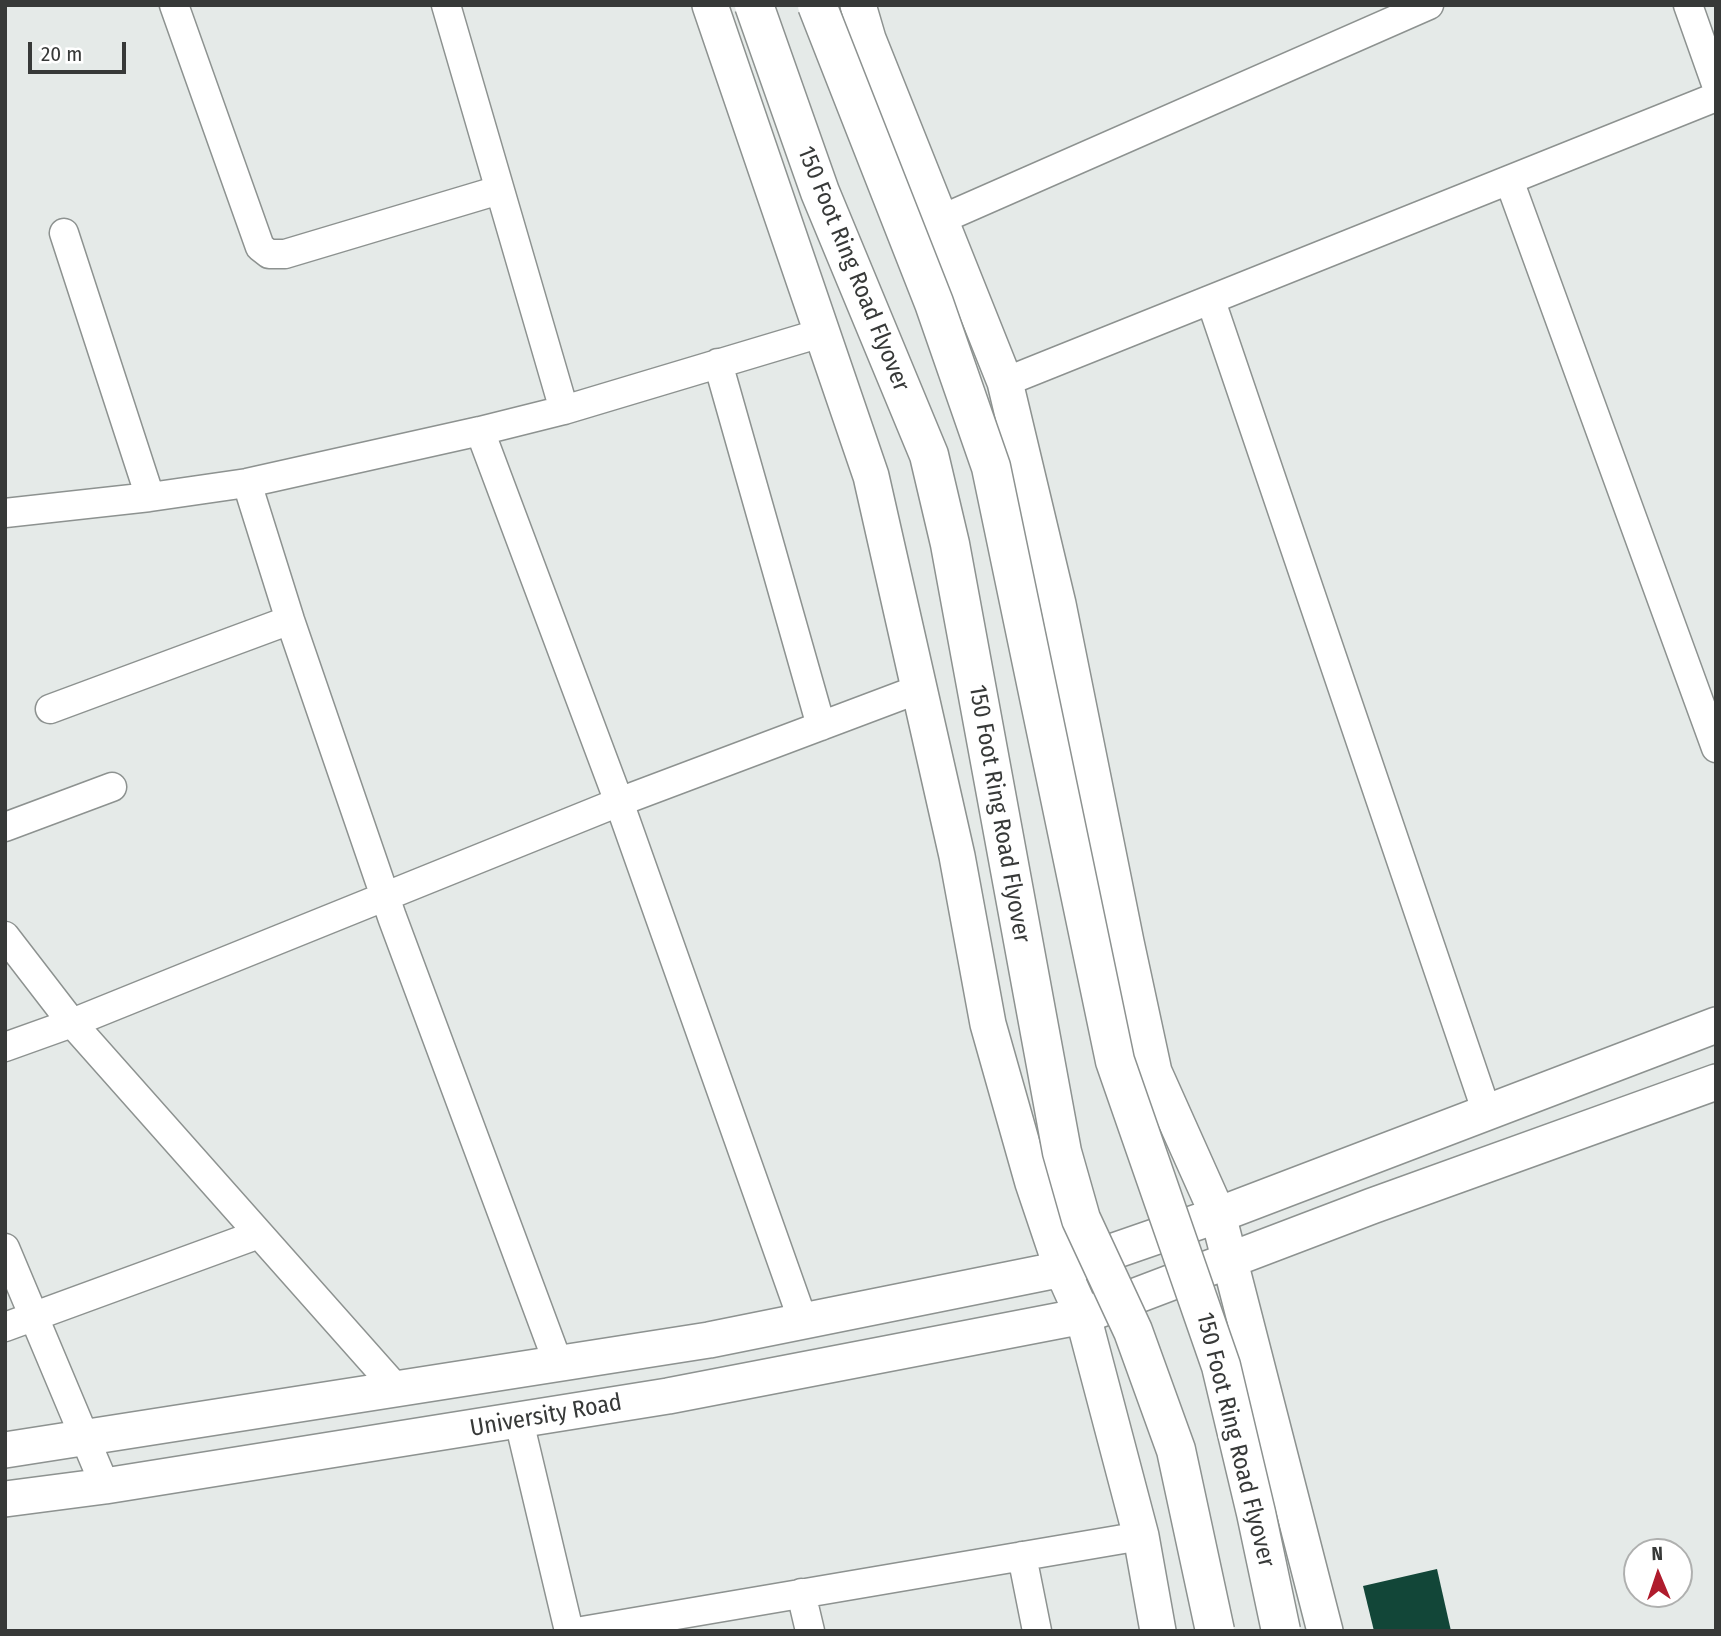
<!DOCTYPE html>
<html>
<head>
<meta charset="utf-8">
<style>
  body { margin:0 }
  #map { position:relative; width:1721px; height:1636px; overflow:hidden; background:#e5eae8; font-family:"Fira Sans Condensed",sans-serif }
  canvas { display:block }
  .frame { position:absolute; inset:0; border:7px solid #373938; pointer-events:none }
  .north { position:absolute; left:1623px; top:1538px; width:70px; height:70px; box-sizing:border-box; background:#fff; border:2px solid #afb0af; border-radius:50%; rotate:358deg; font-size:19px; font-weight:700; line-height:28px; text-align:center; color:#373938 }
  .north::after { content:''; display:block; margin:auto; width:24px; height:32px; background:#af1c2d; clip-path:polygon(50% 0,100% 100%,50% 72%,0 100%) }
  .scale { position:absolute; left:28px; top:42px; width:98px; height:32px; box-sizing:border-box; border:4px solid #373938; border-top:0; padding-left:9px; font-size:21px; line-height:24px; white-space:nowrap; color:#373938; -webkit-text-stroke:5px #fff; paint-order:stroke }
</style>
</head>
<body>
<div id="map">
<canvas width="1721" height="1636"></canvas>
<div class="frame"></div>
<div class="north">N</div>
<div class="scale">20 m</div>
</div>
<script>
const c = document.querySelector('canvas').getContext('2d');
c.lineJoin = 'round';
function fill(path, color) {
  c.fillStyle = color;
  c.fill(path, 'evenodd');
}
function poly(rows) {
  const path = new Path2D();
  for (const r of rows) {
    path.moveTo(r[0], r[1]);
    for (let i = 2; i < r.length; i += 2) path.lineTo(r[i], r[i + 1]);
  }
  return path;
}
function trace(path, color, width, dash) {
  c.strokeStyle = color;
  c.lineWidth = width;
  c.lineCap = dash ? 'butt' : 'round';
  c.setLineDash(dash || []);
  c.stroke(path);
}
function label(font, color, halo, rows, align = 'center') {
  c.font = font + ' "Fira Sans Condensed",sans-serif';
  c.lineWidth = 7;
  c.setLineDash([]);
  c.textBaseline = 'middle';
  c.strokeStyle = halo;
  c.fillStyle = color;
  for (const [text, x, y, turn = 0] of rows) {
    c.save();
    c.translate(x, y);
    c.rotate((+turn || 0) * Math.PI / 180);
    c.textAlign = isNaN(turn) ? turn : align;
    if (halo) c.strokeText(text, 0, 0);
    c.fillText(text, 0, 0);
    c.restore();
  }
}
fill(poly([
  [1437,1569,1451,1631,1374,1631,1363,1586]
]), '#124638');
const minor = poly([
  [174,5,260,247,269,254,285,254,499,190],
  [446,5,564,410],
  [1688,5,1716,84],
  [1509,180,1716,748],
  [942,219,1429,5],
  [64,233,150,497],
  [1211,301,1487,1113],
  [718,363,821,726],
  [1005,382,1716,97],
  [247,483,290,620,392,917,558,1363],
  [5,513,150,497,247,483,480,431,564,410,821,333],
  [50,709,290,620],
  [5,827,112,787],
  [5,936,72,1023,396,1388],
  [5,1047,72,1023,619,802,480,431],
  [5,1248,105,1486],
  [803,1321,619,802,919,689],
  [5,1327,259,1234],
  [519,1421,569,1631],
  [1022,1556,1037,1631],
  [801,1593,810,1631],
  [582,1631,1141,1536]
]);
const tertiary = poly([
  [710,5,871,476,957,856,988,1024,1033,1183,1062,1269,1083,1316,1141,1536,1158,1631],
  [858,5,868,39,1005,382,1058,604,1126,942,1154,1072,1218,1215,1325,1631],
  [5,1450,709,1340,1062,1269,1218,1215,1716,1025],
  [5,1499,105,1486,668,1396,1083,1316,1372,1206,1716,1082]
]);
trace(minor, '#8d9290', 31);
trace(tertiary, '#8d9290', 38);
trace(minor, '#fff', 28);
trace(tertiary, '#fff', 35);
const trunkBridge = poly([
  [754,5,820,192,929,455,950,544,1062,1152,1081,1219,1133,1331,1176,1450,1215,1631],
  [817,5,934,303,991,467,1115,1061,1221,1366,1256,1513,1281,1631]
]);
trace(trunkBridge, '#8d9290', 41, []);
trace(trunkBridge, '#fff', 38);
label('24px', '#373938', '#fff', [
  ["150 Foot Ring Road Flyover",853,269,68],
  ["150 Foot Ring Road Flyover",999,814,80],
  ["University Road",546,1416,-10],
  ["150 Foot Ring Road Flyover",1235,1440,76]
]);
</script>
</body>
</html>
